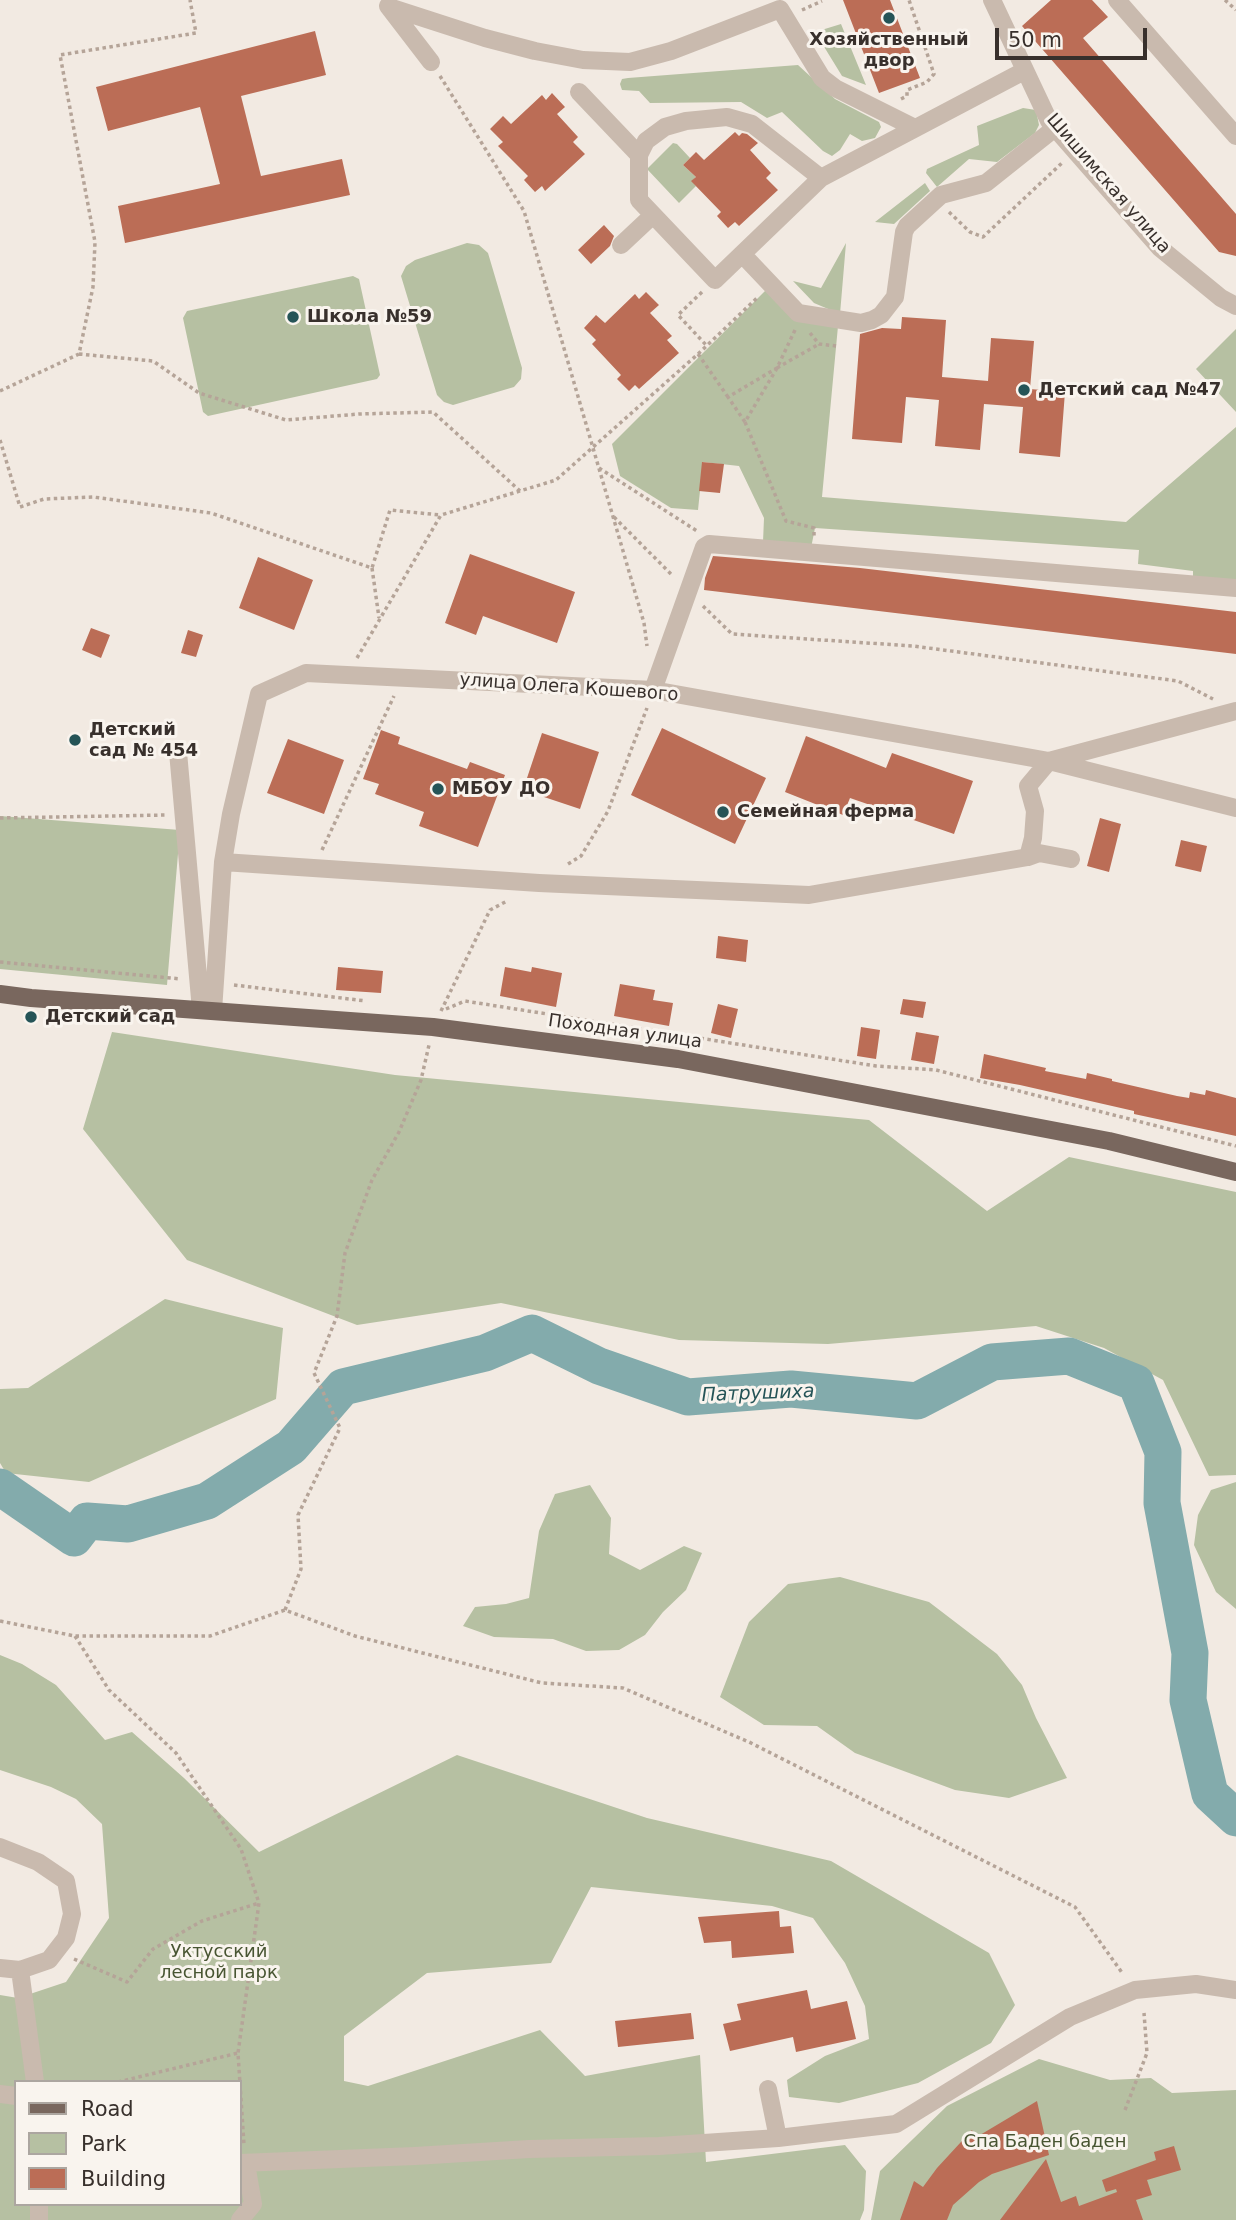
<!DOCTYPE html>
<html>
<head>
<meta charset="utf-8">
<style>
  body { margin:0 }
  #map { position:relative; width:1236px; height:2220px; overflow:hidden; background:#f2eae2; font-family:"DejaVu Sans",sans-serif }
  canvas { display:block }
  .legend { position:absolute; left:14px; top:2080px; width:228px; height:126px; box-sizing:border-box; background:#f9f4ee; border:2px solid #aca6a0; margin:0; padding:9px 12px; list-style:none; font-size:21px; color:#38302c }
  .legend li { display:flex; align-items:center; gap:14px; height:35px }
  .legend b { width:35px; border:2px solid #aca6a0 }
  .scale { position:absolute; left:995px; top:28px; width:152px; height:32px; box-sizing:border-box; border:4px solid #38302c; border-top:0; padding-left:9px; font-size:21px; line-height:24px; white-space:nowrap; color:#38302c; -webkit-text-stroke:5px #f9f4ee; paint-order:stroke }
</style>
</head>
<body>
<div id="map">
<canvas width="1236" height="2220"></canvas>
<ul class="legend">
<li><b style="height:9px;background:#79675e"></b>Road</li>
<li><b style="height:19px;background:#b6c0a2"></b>Park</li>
<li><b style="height:19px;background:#bb6d56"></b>Building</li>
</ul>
<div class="scale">50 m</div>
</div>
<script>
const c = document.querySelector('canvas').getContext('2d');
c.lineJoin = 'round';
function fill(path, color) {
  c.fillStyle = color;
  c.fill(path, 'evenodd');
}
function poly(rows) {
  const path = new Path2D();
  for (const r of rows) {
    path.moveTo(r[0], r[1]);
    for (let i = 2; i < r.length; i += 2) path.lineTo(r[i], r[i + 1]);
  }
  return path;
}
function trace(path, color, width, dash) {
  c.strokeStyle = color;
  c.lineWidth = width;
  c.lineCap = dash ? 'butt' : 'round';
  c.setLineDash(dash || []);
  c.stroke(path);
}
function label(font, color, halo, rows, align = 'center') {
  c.font = font + ' "DejaVu Sans",sans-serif';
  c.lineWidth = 6;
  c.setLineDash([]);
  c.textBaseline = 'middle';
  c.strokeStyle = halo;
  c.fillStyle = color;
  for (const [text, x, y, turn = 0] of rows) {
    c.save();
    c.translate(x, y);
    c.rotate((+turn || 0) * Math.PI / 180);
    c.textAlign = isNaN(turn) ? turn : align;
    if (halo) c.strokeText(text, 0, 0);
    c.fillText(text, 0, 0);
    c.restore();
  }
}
fill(poly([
  [841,24,866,85,842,76,815,32],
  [798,65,835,99,879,122,881,127,875,138,862,141,850,134,840,150,832,156,823,151,782,112,767,118,741,102,650,103,639,91,622,90,620,84,622,79,628,78],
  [1023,108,1036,110,1039,125,1035,133,997,162,969,159,937,187,926,173,927,169,979,145,977,126],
  [673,143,677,144,690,158,683,165,696,177,692,181,696,186,679,203,647,169],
  [925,183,930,191,894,224,875,222],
  [467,243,479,245,488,253,522,368,521,379,514,387,453,405,444,402,437,395,401,276,406,266,415,260],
  [846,243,840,314,814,303,793,281,821,288],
  [353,276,359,279,380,375,377,379,208,416,203,412,183,318,187,311],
  [768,288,838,326,822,497,1126,522,1236,427,1236,582,1193,579,1193,571,1138,564,1139,550,815,528,811,548,763,542,764,518,739,466,703,462,698,510,671,508,620,476,612,444],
  [1236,329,1236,412,1196,369],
  [0,816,180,830,167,985,0,969],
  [112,1032,395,1075,869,1120,987,1211,1069,1157,1236,1192,1236,1475,1209,1476,1163,1380,1104,1348,1036,1326,828,1344,679,1340,501,1303,357,1325,187,1260,83,1129],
  [165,1299,283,1328,276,1399,89,1482,6,1473,0,1463,0,1389,28,1388],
  [1236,1482,1236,1609,1216,1592,1194,1545,1198,1515,1211,1490],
  [590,1485,611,1518,609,1554,640,1570,684,1546,702,1553,686,1590,663,1612,645,1635,619,1650,586,1651,553,1639,494,1637,463,1626,475,1607,506,1604,529,1598,539,1531,555,1494],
  [840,1577,929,1602,997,1654,1022,1685,1036,1718,1067,1778,1009,1798,955,1790,855,1753,817,1726,764,1725,720,1697,749,1622,788,1584],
  [0,1655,22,1664,56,1685,105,1740,132,1732,184,1778,259,1852,457,1755,647,1818,831,1861,989,1953,1015,2005,991,2043,918,2083,839,2103,789,2097,787,2080,825,2056,869,2039,865,2006,845,1963,813,1918,772,1906,591,1887,551,1963,427,1973,344,2036,344,2081,368,2086,540,2030,585,2076,700,2055,706,2162,845,2145,866,2171,864,2210,860,2220,0,2220,0,1995,18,1998,66,1982,109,1918,102,1824,76,1799,51,1787,0,1770],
  [16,2082,240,2082,240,2204,16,2204],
  [1039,2059,1110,2080,1151,2078,1172,2093,1236,2090,1236,2220,871,2220,880,2171,947,2106]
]), '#b6c0a2');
trace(poly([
  [0,1487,74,1538,87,1521,128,1524,207,1501,291,1447,343,1387,485,1353,532,1333,599,1366,688,1397,791,1389,917,1401,992,1362,1069,1356,1136,1383,1163,1452,1162,1503,1190,1653,1188,1700,1210,1794,1236,1818]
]), '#83abac', 37);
fill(poly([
  [843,0,890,0,920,78,879,93],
  [1051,0,1092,0,1108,17,1083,38,1236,214,1236,256,1219,252,1022,26],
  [315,31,326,75,241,96,261,176,342,159,350,195,125,243,118,206,220,184,200,107,108,131,96,87],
  [552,93,565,107,557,114,578,137,573,142,585,154,545,191,542,186,535,192,524,180,528,176,498,146,503,142,490,129,503,116,511,124,542,95,546,100],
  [735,132,739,136,742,133,747,134,758,143,750,150,771,173,766,178,778,190,739,226,735,222,728,228,717,216,721,212,691,181,696,177,683,165,696,152,704,160],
  [604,225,614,236,610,246,591,264,578,250],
  [646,292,659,305,650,313,672,336,667,340,679,353,639,389,635,385,629,391,617,379,621,375,592,344,596,340,584,328,596,315,605,323,635,294,639,299],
  [902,317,946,320,942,377,988,381,991,338,1034,341,1030,389,1065,392,1060,457,1019,453,1023,407,984,404,980,450,935,446,939,400,906,397,902,443,852,439,860,334,882,328,901,329],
  [702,462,724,464,720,493,699,491],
  [470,554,575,592,557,643,483,616,476,635,445,623],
  [713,556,860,568,1236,612,1236,654,704,590,705,578],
  [258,557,313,580,294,630,239,608],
  [91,628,110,635,101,658,82,650],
  [188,630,203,635,196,657,181,653],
  [662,728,766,778,735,844,631,795],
  [381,730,400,737,398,744,467,769,470,762,505,775,478,847,419,826,424,812,375,794,379,784,363,779],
  [542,733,599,752,580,809,523,790],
  [806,736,886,768,892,753,973,781,954,834,850,798,843,815,785,792],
  [288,739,344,760,324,814,267,793],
  [1100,818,1121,824,1109,872,1087,866],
  [1181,840,1207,846,1201,872,1175,866],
  [718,936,748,940,746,962,716,958],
  [338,967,383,971,381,993,336,990],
  [505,967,531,972,532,967,562,973,556,1007,500,996],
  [620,984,655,990,653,1000,673,1003,669,1026,614,1016],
  [903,999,926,1002,923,1018,900,1014],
  [718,1004,738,1009,731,1038,711,1033],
  [861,1027,880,1030,876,1059,857,1056],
  [916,1032,939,1036,934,1064,911,1060],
  [984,1054,1046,1068,1045,1071,1086,1079,1087,1073,1112,1079,1112,1081,1177,1096,1189,1098,1190,1092,1205,1095,1206,1090,1236,1098,1236,1136,1134,1114,1134,1111,1020,1085,980,1078],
  [779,1911,780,1927,791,1926,794,1953,732,1958,731,1941,704,1943,698,1917],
  [807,1990,811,2009,847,2001,856,2039,796,2052,793,2037,730,2051,723,2024,741,2020,737,2004],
  [691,2013,694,2039,618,2047,615,2021],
  [1037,2101,1049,2155,992,2174,979,2182,953,2205,947,2220,900,2220,914,2181,923,2187,937,2168,972,2130,975,2138],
  [1174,2146,1181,2170,1147,2180,1152,2195,1136,2200,1143,2220,1000,2220,1046,2159,1061,2202,1076,2196,1079,2206,1117,2192,1116,2189,1106,2192,1102,2180,1156,2160,1154,2152]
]), '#bb6d56');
trace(poly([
  [1225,0,1236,10],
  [802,10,822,1],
  [440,76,524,211,644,623,647,646],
  [901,99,907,96,907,90,927,82,934,74,909,0],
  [949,212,970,232,983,237,1063,162],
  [702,292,678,315,707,346],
  [795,330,777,368,819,344],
  [810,333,819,344,836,346],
  [79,354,153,361,199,393,286,420,359,414,433,412,520,491],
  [698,354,728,397],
  [777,368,745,422,728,397,777,368],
  [0,391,79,354,93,287,95,242,60,55,196,33,190,0],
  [745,422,786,521,814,528,814,536],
  [0,440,20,507,44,499,93,497,211,513,372,568,390,510,440,515],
  [599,468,697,531],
  [614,517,673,576],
  [372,568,379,618],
  [703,606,732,634,913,646,1178,681,1213,699],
  [357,658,441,515,556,480,698,354,758,297],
  [0,818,166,815],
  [322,850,394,696],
  [568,864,581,856,608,811,647,708],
  [0,962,181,979],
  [234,985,366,1001],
  [446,1009,465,1001,876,1066,936,1070,1236,1146],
  [441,1011,490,910,507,901],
  [285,1610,301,1569,298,1515,340,1428,314,1373,337,1316,345,1253,372,1180,399,1132,421,1080,429,1045],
  [0,1621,75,1636,210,1636,285,1610,355,1636,542,1683,623,1688,749,1742,1075,1907,1123,1974],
  [75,1636,109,1690,176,1753,241,1849,259,1903,238,2053,244,2145],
  [74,1959,127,1982,153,1949,202,1921,259,1903],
  [118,2082,238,2053],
  [1125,2110,1147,2053,1144,2013]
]), '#b5a498', 3.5, [3.5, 3.5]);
trace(poly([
  [992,0,1049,121,1160,248,1221,298,1236,306],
  [1117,0,1236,136],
  [388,6,431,62],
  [389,7,485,38,535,51,583,60,630,62,671,51,780,9,822,78,835,88,915,128],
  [579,92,639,155],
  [821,178,715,280,639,200,639,155,646,141,665,127,686,121,727,117,752,124,821,178,1024,71],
  [621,245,653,215],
  [743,255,798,313,861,323,872,320,881,315,895,297,904,232,907,226,941,195,986,183,1055,128],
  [653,690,704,547,709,544,1236,588],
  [178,752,201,1010],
  [1028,857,1039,853,1071,859],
  [223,862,539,883,809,895,1028,857,1033,838,1035,811,1028,786,1049,761,1236,711],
  [213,1011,223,862,231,814,259,694,306,673,653,690,1049,761,1236,808],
  [0,1847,38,1862,66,1881,72,1914,66,1938,49,1960,20,1970,0,1968],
  [20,1970,35,2082],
  [768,2089,778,2138,896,2124,1070,2017,1135,1990,1196,1984,1236,1990],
  [0,2094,16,2096],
  [240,2163,415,2156,529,2149,659,2146,778,2138],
  [39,2220,39,2204],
  [240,2220,253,2204,246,2164]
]), '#c9baae', 18);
trace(poly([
  [0,994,31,998,433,1027,678,1059,1109,1141,1236,1172]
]), '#79675e', 18);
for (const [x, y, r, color] of [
  [889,18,7,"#255457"],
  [293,317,7,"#255457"],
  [1024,390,7,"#255457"],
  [75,740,7,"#255457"],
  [438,789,7,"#255457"],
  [723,812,7,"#255457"],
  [31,1017,7,"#255457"]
]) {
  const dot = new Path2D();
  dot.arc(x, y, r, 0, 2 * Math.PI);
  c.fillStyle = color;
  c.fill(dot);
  trace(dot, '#f9f4ee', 2.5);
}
label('bold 18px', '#38302c', '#f9f4ee', [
  ["Хозяйственный",889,40,"center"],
  ["двор",889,61,"center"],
  ["Школа №59",307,317],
  ["Детский сад №47",1038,390],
  ["Детский",89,730],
  ["сад № 454",89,751],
  ["МБОУ ДО",452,789],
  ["Семейная ферма",737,812],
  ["Детский сад",45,1017]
], 'left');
label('18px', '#38302c', '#f9f4ee', [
  ["Шишимская улица",1108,184,49],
  ["улица Олега Кошевого",569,688,4],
  ["Походная улица",625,1032,8]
]);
label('18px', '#485532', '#f9f4ee', [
  ["Уктусский",219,1952],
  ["лесной парк",219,1973],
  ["Спа Баден баден",1045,2142]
]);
label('italic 19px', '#255457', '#f9f4ee', [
  ["Патрушиха",758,1394,-2]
]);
</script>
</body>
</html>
